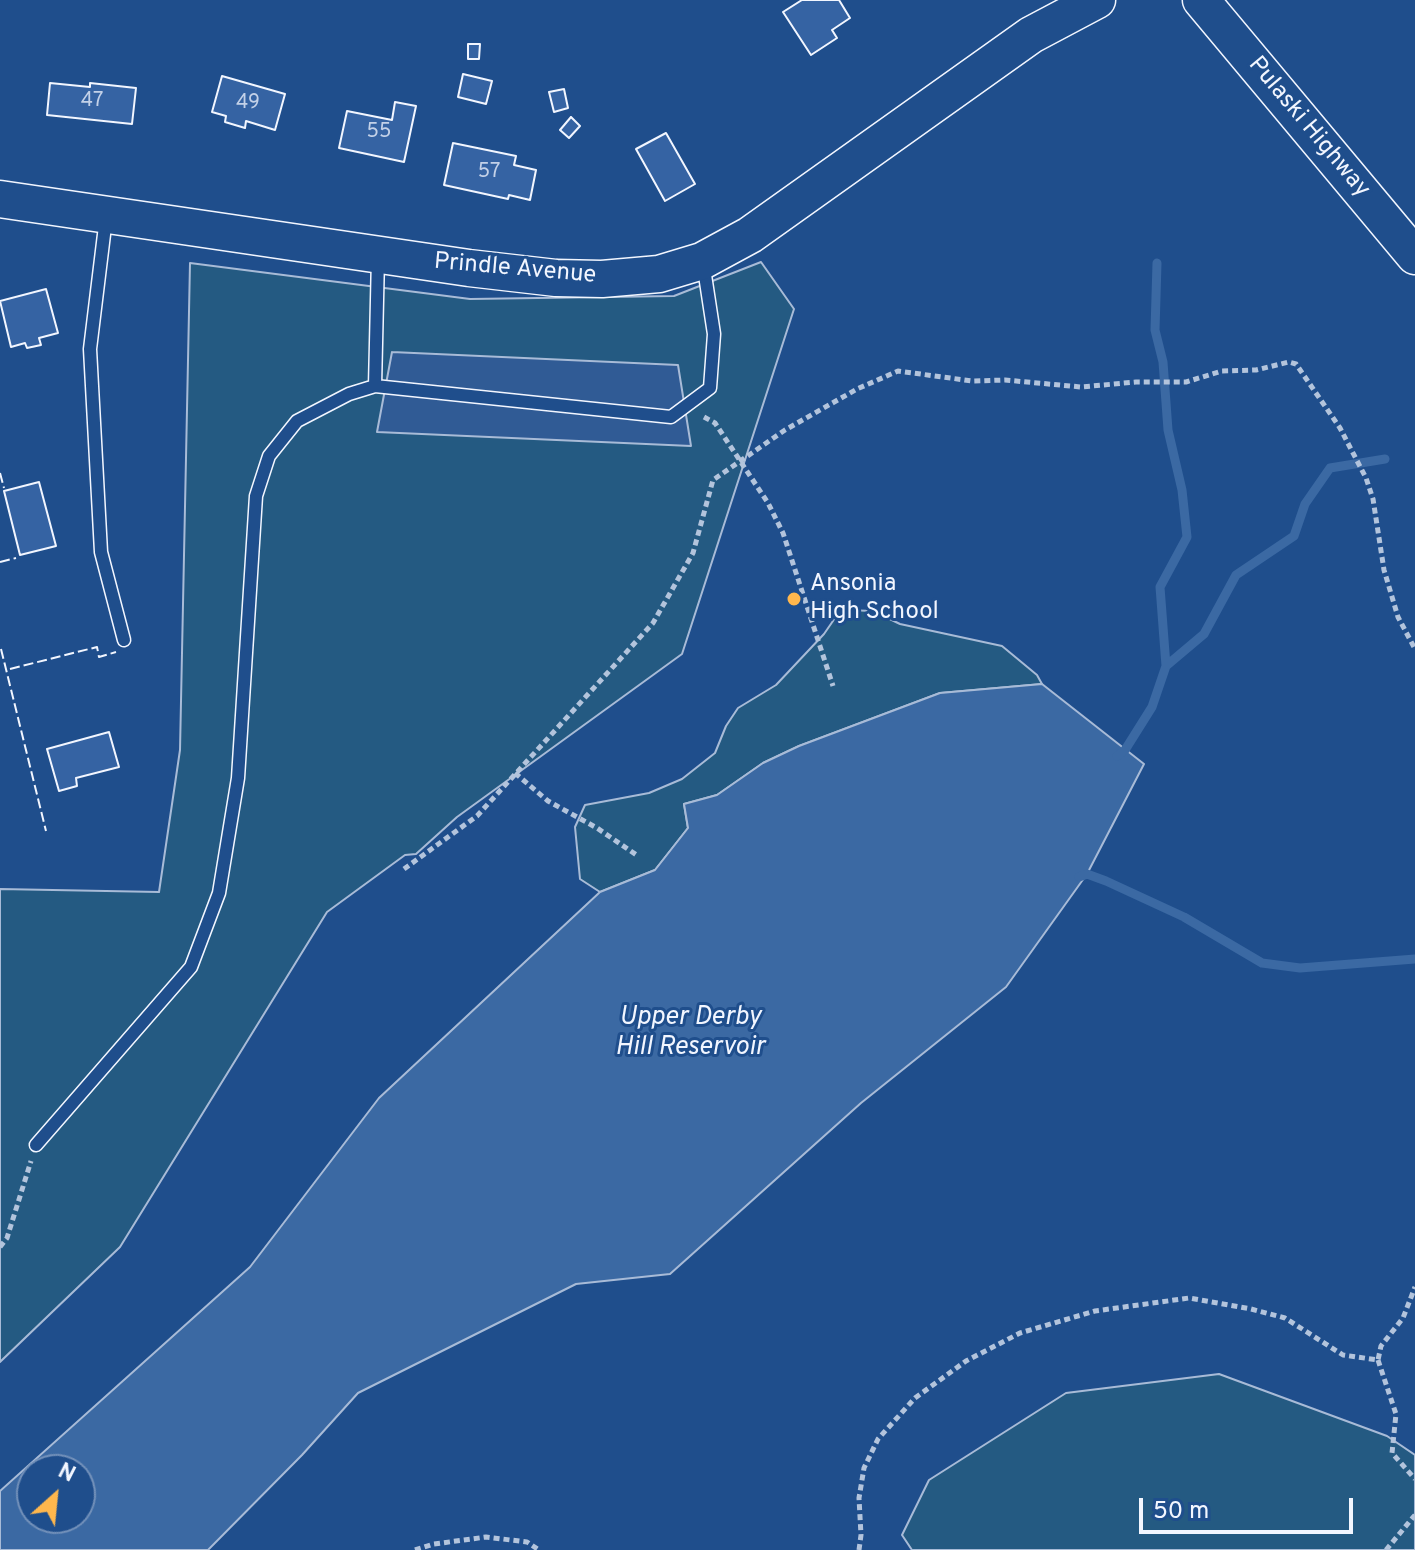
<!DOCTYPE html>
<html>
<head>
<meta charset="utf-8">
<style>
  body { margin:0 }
  #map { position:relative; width:1415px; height:1550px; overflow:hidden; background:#1f4e8c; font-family:Overpass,sans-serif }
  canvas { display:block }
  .north { position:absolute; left:16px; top:1454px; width:80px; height:80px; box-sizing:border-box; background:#1f4e8c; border:2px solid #7391ba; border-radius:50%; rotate:27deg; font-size:22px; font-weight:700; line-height:32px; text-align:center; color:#f2f6ff }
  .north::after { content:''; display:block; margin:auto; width:28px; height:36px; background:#ffb74d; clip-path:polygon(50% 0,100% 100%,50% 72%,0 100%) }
  .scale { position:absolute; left:1139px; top:1498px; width:214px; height:36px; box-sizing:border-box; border:4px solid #f2f6ff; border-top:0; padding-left:10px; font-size:24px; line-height:28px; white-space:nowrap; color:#f2f6ff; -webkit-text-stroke:6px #1f4e8c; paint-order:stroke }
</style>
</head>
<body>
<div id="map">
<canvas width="1415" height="1550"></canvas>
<div class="north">N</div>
<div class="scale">50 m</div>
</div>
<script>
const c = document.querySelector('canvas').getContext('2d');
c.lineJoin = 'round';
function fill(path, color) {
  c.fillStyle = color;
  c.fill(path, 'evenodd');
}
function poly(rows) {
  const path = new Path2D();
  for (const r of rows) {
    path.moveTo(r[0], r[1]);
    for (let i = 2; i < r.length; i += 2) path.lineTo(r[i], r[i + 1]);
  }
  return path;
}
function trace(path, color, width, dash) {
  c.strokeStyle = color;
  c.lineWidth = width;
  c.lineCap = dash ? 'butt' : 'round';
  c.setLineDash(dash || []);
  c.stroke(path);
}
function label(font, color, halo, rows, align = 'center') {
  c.font = font + ' Overpass,sans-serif';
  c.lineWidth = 6;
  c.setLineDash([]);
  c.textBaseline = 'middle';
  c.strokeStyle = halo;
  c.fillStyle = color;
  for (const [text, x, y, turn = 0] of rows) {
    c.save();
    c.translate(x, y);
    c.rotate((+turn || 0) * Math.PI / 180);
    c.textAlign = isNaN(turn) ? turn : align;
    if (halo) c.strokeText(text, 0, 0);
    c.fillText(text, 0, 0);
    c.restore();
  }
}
const green = poly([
  [761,262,794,309,682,654,457,817,416,854,405,855,327,912,120,1247,0,1362,0,889,159,892,180,750,190,263,470,299,674,296,761,262],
  [846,610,873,611,900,624,1002,646,1037,675,1042,684,940,693,799,746,763,763,717,795,684,804,688,828,655,870,600,892,580,879,575,827,585,805,649,793,682,779,715,753,726,726,738,708,776,685,824,634,835,618,846,610],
  [1219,1374,1387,1436,1415,1455,1415,1550,912,1550,902,1535,929,1480,1066,1393,1219,1374]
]);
fill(green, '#245a82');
trace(green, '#a8bbd7', 2);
const parking = poly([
  [392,352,678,365,691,446,377,432,392,352]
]);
fill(parking, '#305b95');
trace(parking, '#a8bbd7', 2);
const water = poly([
  [1042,684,1144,764,1087,874,1006,987,861,1103,670,1274,576,1284,358,1393,302,1455,208,1550,0,1550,0,1491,250,1267,379,1098,600,892,655,870,688,828,684,804,717,795,763,763,799,746,940,693,1042,684],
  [32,1470,80,1470,80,1518,32,1518,32,1470]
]);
fill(water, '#3b69a3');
trace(water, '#a8bbd7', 2);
trace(poly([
  [1157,263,1155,330,1163,362,1168,430,1182,490,1187,537,1160,587,1166,666],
  [1117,756,1125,750,1152,707,1166,666,1204,634,1236,575,1294,536,1305,504,1330,468,1385,459],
  [1079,877,1087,874,1106,881,1184,917,1262,963,1300,968,1415,959]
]), '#3b69a3', 9);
const building = poly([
  [802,0,839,0,850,18,832,30,837,38,811,55,783,12,802,0],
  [468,44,480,44,479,59,468,59,468,44],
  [463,74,492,81,486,104,458,97,463,74],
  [222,76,285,94,275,130,246,121,245,128,225,122,226,116,212,112,222,76],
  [50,83,90,87,90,83,136,88,132,124,47,115,50,83],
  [564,89,568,108,554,112,549,92,564,89],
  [395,102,416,106,404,162,339,148,347,111,392,120,395,102],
  [571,117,580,126,569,138,560,130,571,117],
  [666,133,695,184,665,201,636,149,666,133],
  [453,143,516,156,514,165,536,170,530,200,509,195,508,199,444,185,453,143],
  [46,289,58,333,39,338,41,345,27,348,25,343,11,347,0,301,46,289],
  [39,482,56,546,20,555,4,491,39,482],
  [109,732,119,767,76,778,77,786,59,791,47,749,109,732]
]);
fill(building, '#3563a3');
trace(building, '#f2f6ff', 2);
const lane = poly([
  [106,218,90,349,101,552,124,640],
  [378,257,375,386,671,417,710,388,714,334,703,262],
  [36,1145,191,967,219,893,238,778,256,496,269,456,297,421,349,394,375,386]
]);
const secondary = poly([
  [1201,0,1415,256],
  [0,199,469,268,556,278,602,279,659,274,702,261,750,235,1031,35,1097,0]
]);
trace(lane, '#f2f6ff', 15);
trace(secondary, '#f2f6ff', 39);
trace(poly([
  [704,417,715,423,768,503,783,533,833,686],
  [515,773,548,801,597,828,638,856],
  [404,869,477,816,653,623,693,553,713,480,785,430,857,389,898,371,972,381,1005,380,1081,387,1136,382,1186,382,1222,371,1256,370,1289,362,1296,364,1340,428,1366,478,1373,499,1384,570,1398,617,1415,649],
  [0,1247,7,1238,31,1161],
  [1378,1360,1396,1414,1392,1453,1415,1479],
  [415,1550,434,1544,486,1537,527,1542,539,1550],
  [859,1550,861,1535,859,1498,864,1468,878,1439,915,1398,966,1361,1020,1333,1095,1311,1189,1298,1251,1309,1285,1318,1343,1355,1378,1360,1381,1346,1403,1318,1415,1287],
  [1386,1550,1415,1515]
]), '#b3c4dc', 5, [6, 4]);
trace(lane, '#1f4e8c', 12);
trace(secondary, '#1f4e8c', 36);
trace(poly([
  [0,473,4,488],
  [0,562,16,558],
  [1,649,46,831],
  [10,669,97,647,99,657,116,652]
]), '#f2f6ff', 2, [10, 4]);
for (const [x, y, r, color] of [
  [794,599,8,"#ffb74d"]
]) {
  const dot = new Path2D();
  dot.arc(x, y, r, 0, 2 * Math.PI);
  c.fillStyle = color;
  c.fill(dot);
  trace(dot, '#1f4e8c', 3);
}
label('20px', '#c3d1e8', null, [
  ["47",92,102],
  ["49",248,104],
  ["55",379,133],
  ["57",489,173]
]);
label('24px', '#f2f6ff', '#1f4e8c', [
  ["Pulaski Highway",1308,128,50],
  ["Prindle Avenue",515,270,5]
]);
label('24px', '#f2f6ff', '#1f4e8c', [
  ["Ansonia",810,585],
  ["High School",810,613]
], 'left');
label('italic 26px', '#f2f6ff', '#1f4e8c', [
  ["Upper Derby",690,1019],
  ["Hill Reservoir",690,1049]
]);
</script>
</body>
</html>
